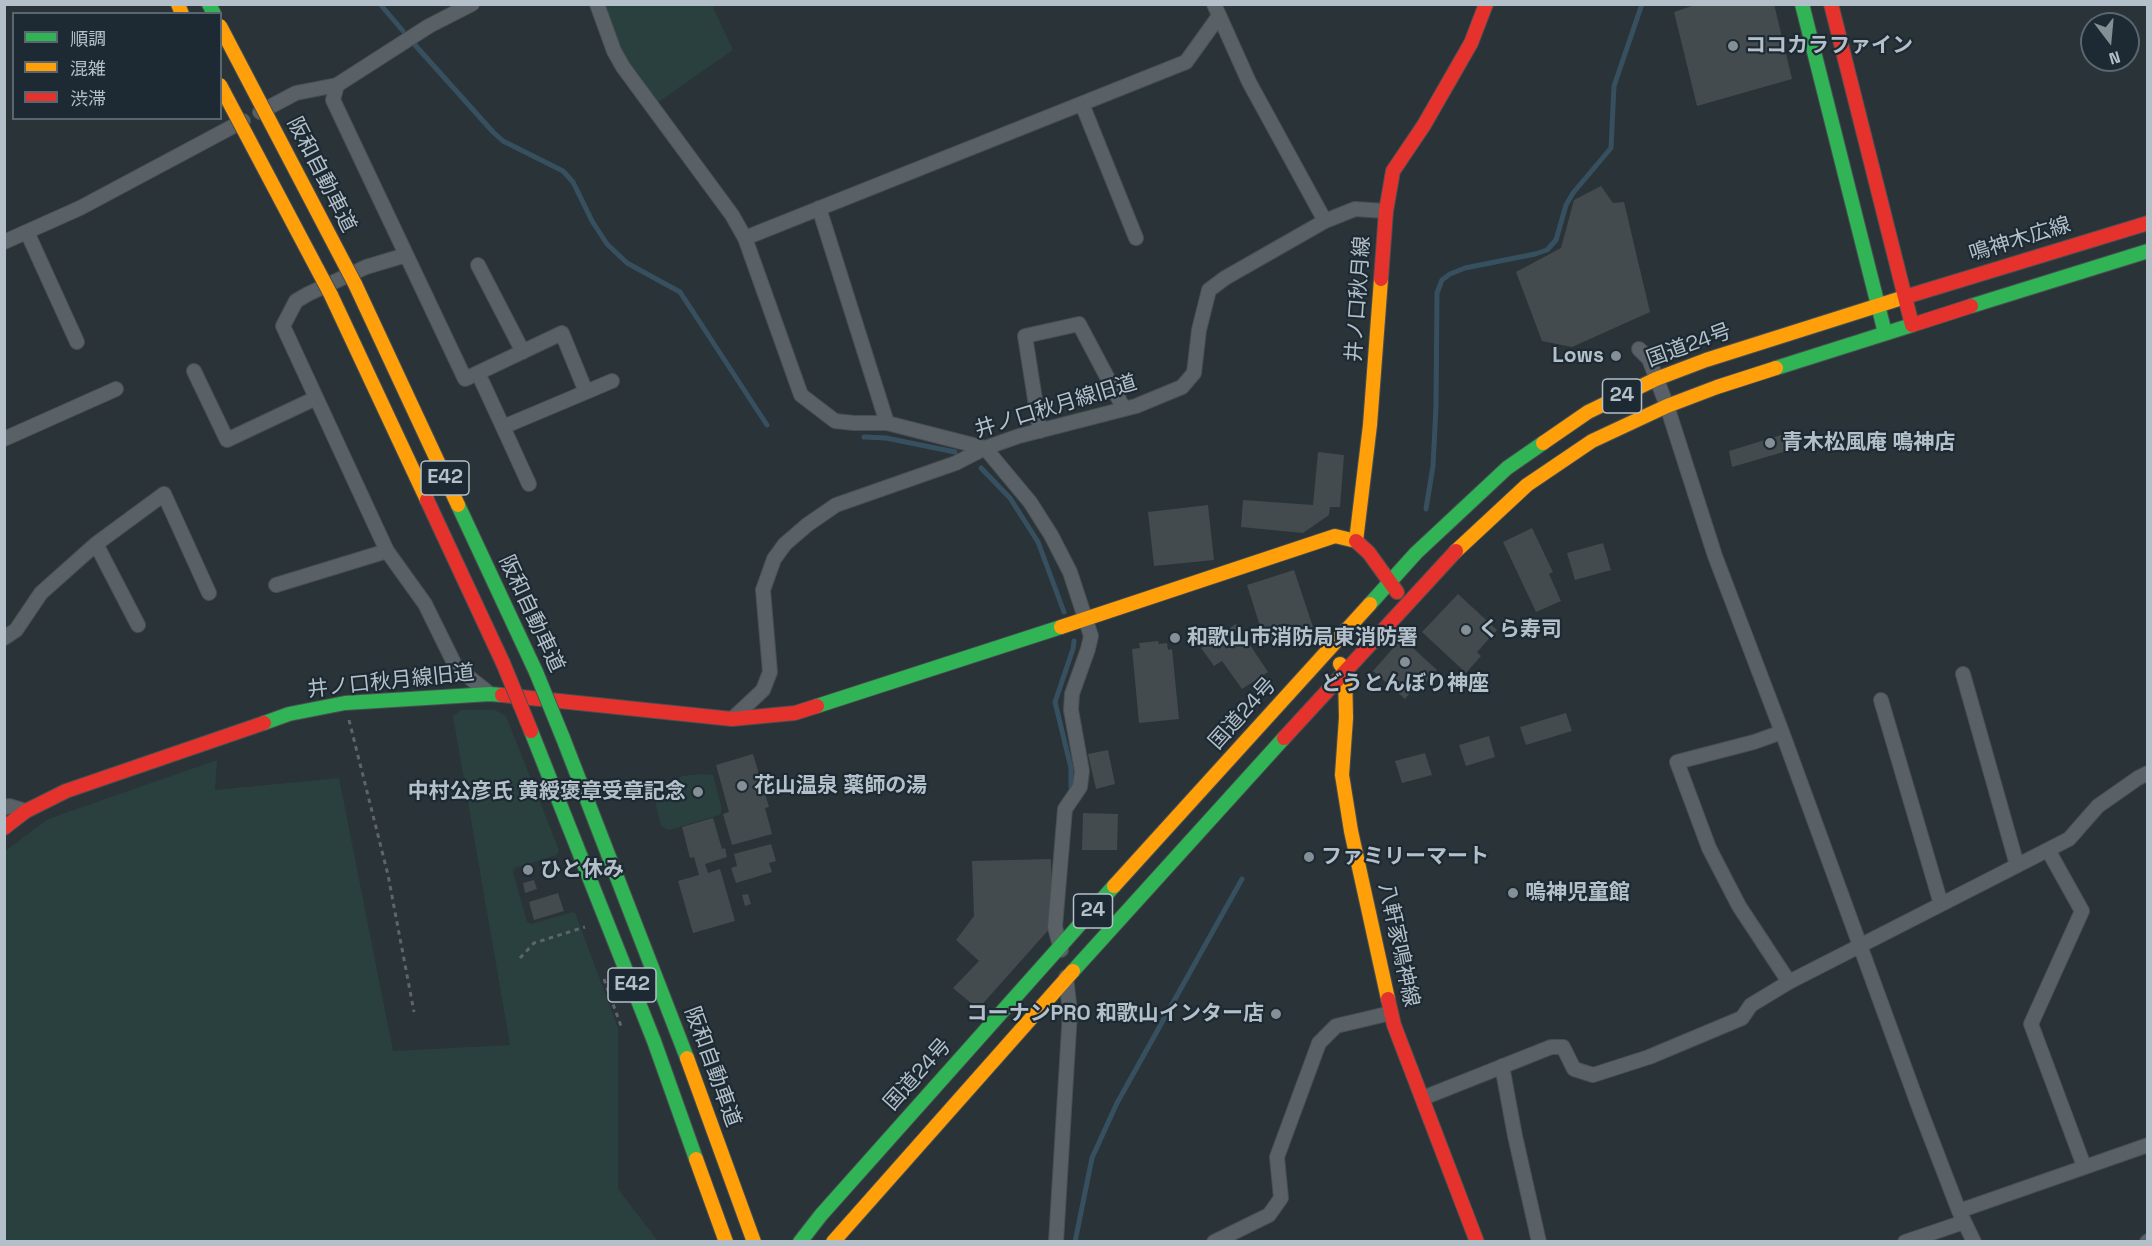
<!DOCTYPE html>
<html>
<head>
<meta charset="utf-8">
<style>
  body { margin:0 }
  #map { position:relative; width:2152px; height:1246px; overflow:hidden; background:#2a3337; font-family:"Space Grotesk","Noto Sans JP",sans-serif }
  canvas { display:block }
  .frame { position:absolute; inset:0; border:6px solid #b4c0c9; pointer-events:none }
  .legend { position:absolute; left:12px; top:12px; width:210px; height:108px; box-sizing:border-box; background:#1d2a33; border:2px solid #59666f; margin:0; padding:8px 10px; list-style:none; font-size:18px; color:#b4c0c9 }
  .legend li { display:flex; align-items:center; gap:12px; height:30px }
  .legend b { width:30px; border:2px solid #59666f }
  .north { position:absolute; left:2080px; top:12px; width:60px; height:60px; box-sizing:border-box; background:#1d2a33; border:2px solid #59666f; border-radius:50%; rotate:164deg; font-size:16px; font-weight:700; line-height:24px; text-align:center; color:#b4c0c9 }
  .north::after { content:''; display:block; margin:auto; width:21px; height:27px; background:#848f96; clip-path:polygon(50% 0,100% 100%,50% 72%,0 100%) }
</style>
</head>
<body>
<div id="map">
<canvas width="2152" height="1246"></canvas>
<div class="frame"></div>
<ul class="legend">
<li><b style="height:8px;background:#30b455"></b>順調</li>
<li><b style="height:8px;background:#ff9f0a"></b>混雑</li>
<li><b style="height:8px;background:#e5322d"></b>渋滞</li>
</ul>
<div class="north">N</div>
</div>
<script>
const c = document.querySelector('canvas').getContext('2d');
c.lineJoin = 'round';
function fill(path, color) {
  c.fillStyle = color;
  c.fill(path, 'evenodd');
}
function poly(rows) {
  const path = new Path2D();
  for (const r of rows) {
    path.moveTo(r[0], r[1]);
    for (let i = 2; i < r.length; i += 2) path.lineTo(r[i], r[i + 1]);
  }
  return path;
}
function trace(path, color, width, dash) {
  c.strokeStyle = color;
  c.lineWidth = width;
  c.lineCap = dash ? 'butt' : 'round';
  c.setLineDash(dash || []);
  c.stroke(path);
}
function label(font, color, halo, rows, align = 'center') {
  c.font = font + ' "Space Grotesk","Noto Sans JP",sans-serif';
  c.lineWidth = 4.5;
  c.setLineDash([]);
  c.textBaseline = 'middle';
  c.strokeStyle = halo;
  c.fillStyle = color;
  for (const [text, x, y, turn = 0] of rows) {
    c.save();
    c.translate(x, y);
    c.rotate((+turn || 0) * Math.PI / 180);
    c.textAlign = isNaN(turn) ? turn : align;
    if (halo) c.strokeText(text, 0, 0);
    c.fillText(text, 0, 0);
    c.restore();
  }
}
fill(poly([
  [601,5,712,5,733,50,654,105,621,61],
  [461,710,495,710,506,716,559,850,557,855,515,868,513,872,527,922,531,924,573,912,576,915,618,1028,618,1189,658,1241,5,1241,5,851,48,819,217,760,215,790,339,778,393,1051,510,1045,453,716],
  [703,774,713,775,722,809,720,815,669,830,664,828,661,825,656,806,656,794,661,787,674,783,682,776]
]), '#29403e');
trace(poly([
  [380,4,403,31],
  [415,45,493,132,503,141,563,171,573,182,592,221,607,244,627,263,680,292,767,425],
  [864,437,886,438,955,452],
  [981,468,1010,498,1038,542,1064,612],
  [1426,509,1433,466,1436,406,1437,293,1442,280,1450,274,1465,268,1535,254,1547,250,1556,240,1566,205,1573,193,1611,148,1614,86,1642,4],
  [1071,787,1071,768,1055,702,1073,649,1074,641],
  [1075,1242,1092,1158,1117,1103,1242,879]
]), '#375060', 5);
fill(poly([
  [1698,4,1774,4,1792,79,1697,106,1674,12],
  [1601,186,1613,203,1624,202,1650,312,1572,347,1542,341,1516,272,1561,248,1574,200],
  [1781,435,1787,451,1732,467,1729,451],
  [1318,452,1344,455,1340,507,1330,507,1329,515,1303,533,1241,527,1243,500,1313,505],
  [1208,505,1214,560,1154,566,1148,512],
  [1532,528,1553,572,1549,574,1561,601,1536,612,1503,542],
  [1603,543,1611,570,1575,580,1567,553],
  [1294,570,1314,630,1266,645,1247,585],
  [1458,594,1497,630,1477,652,1481,656,1466,673,1422,632],
  [1236,624,1268,672,1242,689,1222,661,1214,666,1201,648],
  [1402,638,1437,670,1426,682,1422,679,1405,699,1373,671],
  [1158,641,1159,644,1167,643,1168,650,1172,649,1179,719,1139,723,1132,649,1140,648,1139,643],
  [1566,713,1572,731,1526,745,1520,727],
  [1489,736,1495,757,1466,766,1459,745],
  [1108,750,1115,784,1096,789,1088,754],
  [1425,753,1432,775,1402,783,1395,761],
  [753,754,769,807,765,808,772,834,732,845,723,814,729,812,716,765],
  [1083,813,1118,814,1117,850,1082,850],
  [713,818,722,849,725,848,727,857,705,864,708,873,720,869,735,921,693,933,678,881,699,875,694,857,690,858,682,827],
  [771,844,776,861,769,863,772,872,736,883,731,868,737,866,734,854],
  [1051,859,1052,926,978,1009,953,988,979,961,956,940,974,916,972,861],
  [533,865,535,871,523,875,521,869],
  [534,880,537,889,525,893,523,883],
  [558,893,564,911,534,920,529,902],
  [748,894,751,904,745,906,742,895]
]), '#434b4f');
const street = poly([
  [597,4,614,51,623,67,732,215,745,238,801,395,835,421,854,423,887,423,985,448,1030,502,1051,535,1070,572,1091,636,1088,649,1072,694,1071,710,1082,771,1080,787,1065,809,1055,927,1061,950],
  [1214,4,1249,82,1325,221],
  [337,85,333,100,465,379,562,333,586,392,503,427,478,373],
  [1082,104,1136,238],
  [260,112,296,93,337,85,429,26,472,4],
  [819,208,887,423],
  [27,232,77,342],
  [745,238,1186,62,1219,16],
  [4,242,80,208,243,121],
  [406,255,366,267,308,294,296,301,283,326,387,551,425,604,456,667,490,694],
  [478,265,523,352],
  [1639,349,1649,359,1667,406,1715,556,1782,732,1919,1107,1959,1211,1974,1242],
  [194,371,227,440,316,398],
  [586,392,612,381],
  [503,427,529,484],
  [1040,431,1025,336,1079,324,1124,409],
  [4,439,116,389],
  [96,544,138,625],
  [276,585,387,551],
  [4,638,16,630,41,593,96,544,164,494,209,593],
  [1963,674,2017,865],
  [1881,700,1941,904],
  [732,719,763,690,770,672,763,590,774,559,785,544,807,525,836,505,956,463,985,448,1019,436,1136,406,1182,387,1194,373,1199,330,1209,290,1225,278,1325,221,1355,209,1386,211],
  [1782,732,1754,742,1677,762,1709,848,1739,906,1789,982],
  [4,808,9,806,26,811],
  [2048,850,2082,911,2031,1024,2084,1166],
  [1502,1066,1515,1136,1539,1242],
  [1423,1098,1551,1047,1563,1047,1574,1069,1593,1075,1649,1057,1742,1018,1751,1005,1789,982,2069,839,2098,806,2138,778,2148,773],
  [1959,1211,2148,1145],
  [1056,1242,1070,1012,1066,977],
  [1214,1242,1269,1215,1281,1198,1277,1157,1319,1043,1336,1026,1391,1013],
  [1905,1242,1964,1222],
  [2147,1242,2148,1241]
]);
const fast = poly([
  [209,4,214,14],
  [1802,4,1885,333],
  [1971,306,2148,251],
  [1776,368,1912,325],
  [458,505,536,672],
  [1370,604,1416,553,1507,468,1543,443],
  [817,706,1061,627],
  [264,723,289,714,345,703,490,694,502,695],
  [531,731,654,1041,696,1159],
  [563,738,687,1058],
  [1073,971,1284,738],
  [800,1242,821,1215,1114,886]
]);
const slow = poly([
  [178,4,182,14],
  [355,284,458,505],
  [331,295,427,500],
  [1543,443,1588,412,1656,379,1706,360,1905,297],
  [1356,541,1370,425,1381,279],
  [1456,551,1527,485,1592,441,1667,406,1717,387,1776,368],
  [1061,627,1335,536,1356,541],
  [1340,664,1345,670,1346,718,1342,775,1351,831,1388,999],
  [1114,886,1370,604],
  [687,1058,754,1242],
  [696,1159,726,1242],
  [833,1242,1073,971]
]);
const jam = poly([
  [1831,4,1912,325,1971,306],
  [1381,279,1386,211,1393,171,1424,125,1471,43,1486,4],
  [1905,297,2148,223],
  [427,500,503,663],
  [1356,541,1369,553,1397,592],
  [502,695,732,719,795,713,817,706],
  [1284,738,1456,551],
  [4,828,26,811,66,791,264,723],
  [1388,999,1394,1025,1477,1242]
]);
trace(street, '#484f52', 16);
trace(fast, '#484f52', 16);
trace(slow, '#484f52', 16);
trace(jam, '#484f52', 16);
trace(poly([
  [349,720,388,875,414,1012],
  [520,958,534,943,585,927],
  [604,979,621,1026]
]), '#5e656a', 3, [4.5, 4.5]);
trace(street, '#5a6166', 14);
trace(fast, '#30b455', 14);
trace(slow, '#ff9f0a', 14);
trace(jam, '#e5322d', 14);
const fastBridge = poly([
  [536,672,563,738]
]);
const slowBridge = poly([
  [220,26,355,284],
  [220,85,331,295]
]);
const jamBridge = poly([
  [503,663,531,731]
]);
trace(fastBridge, '#474f53', 16, []);
trace(slowBridge, '#474f53', 16, []);
trace(jamBridge, '#474f53', 16, []);
trace(fastBridge, '#30b455', 14);
trace(slowBridge, '#ff9f0a', 14);
trace(jamBridge, '#e5322d', 14);
for (const [x, y, r, color] of [
  [1733,46,6,"#848f96"],
  [1616,356,6,"#848f96"],
  [1770,443,6,"#848f96"],
  [1466,630,6,"#848f96"],
  [1175,638,6,"#848f96"],
  [1405,662,6,"#848f96"],
  [742,786,6,"#848f96"],
  [698,792,6,"#848f96"],
  [1309,857,6,"#848f96"],
  [528,870,6,"#848f96"],
  [1513,893,6,"#848f96"],
  [1276,1014,6,"#848f96"]
]) {
  const dot = new Path2D();
  dot.arc(x, y, r, 0, 2 * Math.PI);
  c.fillStyle = color;
  c.fill(dot);
  trace(dot, '#1d2a33', 2);
}
for (const [x, y, w] of [
  [1622,396,39],
  [445,478,48],
  [1093,911,39],
  [632,985,48]
]) {
  const box = new Path2D();
  box.roundRect(x - w / 2, y - 17, w, 34, 4.5);
  c.fillStyle = '#1d2a33';
  c.fill(box);
  trace(box, '#b4c0c9', 1.5);
}
label('bold 20px', '#b4c0c9', null, [
  ["24",1622,396],
  ["E42",445,478],
  ["24",1093,911],
  ["E42",632,985]
]);
label('bold 21px', '#b4c0c9', '#1d2a33', [
  ["ココカラファイン",1745,46],
  ["Lows",1604,356,"right"],
  ["青木松風庵 鳴神店",1782,443],
  ["くら寿司",1478,630],
  ["和歌山市消防局東消防署",1187,638],
  ["どうとんぼり神座",1405,684,"center"],
  ["花山温泉 薬師の湯",754,786],
  ["中村公彦氏 黄綬褒章受章記念",686,792,"right"],
  ["ファミリーマート",1321,857],
  ["ひと休み",540,870],
  ["嗚神児童館",1525,893],
  ["コーナンPRO 和歌山インター店",1264,1014,"right"]
], 'left');
label('21px', '#b4c0c9', '#1d2a33', [
  ["阪和自動車道",321,175,63],
  ["鳴神木広線",2020,240,-17],
  ["井ノ口秋月線",1359,299,-86],
  ["国道24号",1689,346,-20],
  ["井ノ口秋月線旧道",1056,407,-17],
  ["阪和自動車道",531,614,65],
  ["井ノ口秋月線旧道",391,682,-6],
  ["国道24号",1243,714,-48],
  ["八軒家鳴神線",1398,945,78],
  ["阪和自動車道",712,1067,70],
  ["国道24号",918,1075,-48]
]);
</script>
</body>
</html>
